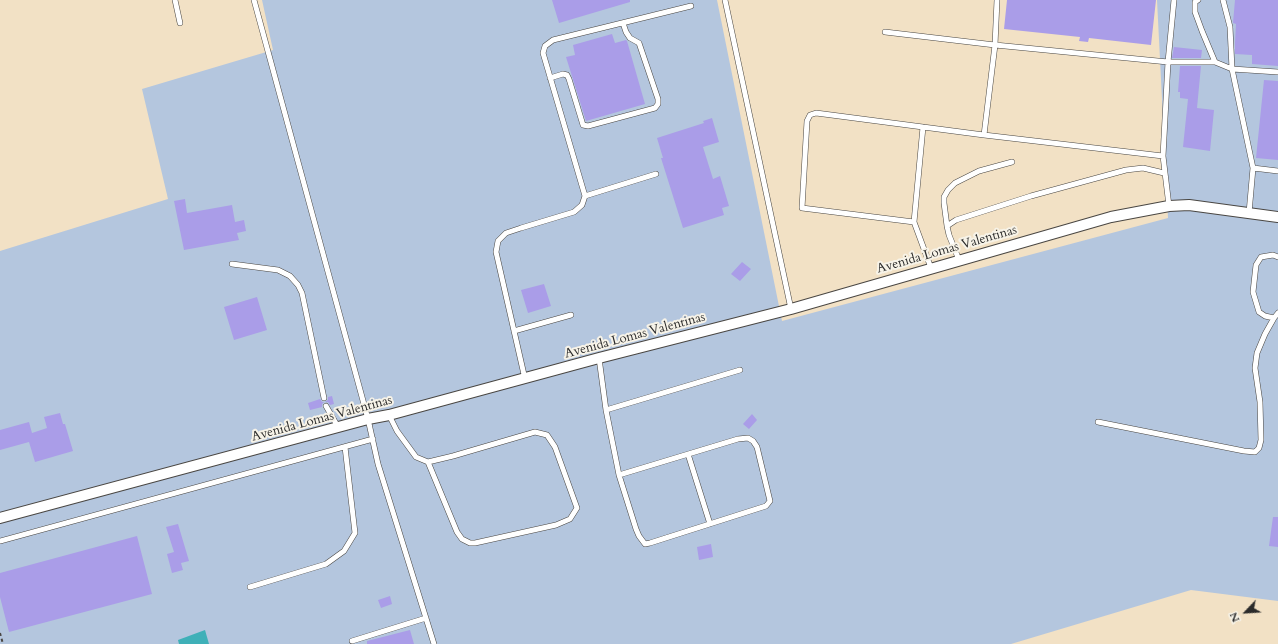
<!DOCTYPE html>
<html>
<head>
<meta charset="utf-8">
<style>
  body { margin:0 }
  #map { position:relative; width:1278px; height:644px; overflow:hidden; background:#f2e1c5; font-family:Cardo,serif }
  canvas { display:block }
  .north { position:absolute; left:1226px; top:592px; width:40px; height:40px; -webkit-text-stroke:3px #f7f3e8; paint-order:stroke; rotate:245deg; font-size:11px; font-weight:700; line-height:16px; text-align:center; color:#2b2b2b }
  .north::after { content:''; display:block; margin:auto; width:14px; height:18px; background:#2b2b2b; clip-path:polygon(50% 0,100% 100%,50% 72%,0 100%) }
</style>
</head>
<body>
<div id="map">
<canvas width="1278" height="644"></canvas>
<div class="north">N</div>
</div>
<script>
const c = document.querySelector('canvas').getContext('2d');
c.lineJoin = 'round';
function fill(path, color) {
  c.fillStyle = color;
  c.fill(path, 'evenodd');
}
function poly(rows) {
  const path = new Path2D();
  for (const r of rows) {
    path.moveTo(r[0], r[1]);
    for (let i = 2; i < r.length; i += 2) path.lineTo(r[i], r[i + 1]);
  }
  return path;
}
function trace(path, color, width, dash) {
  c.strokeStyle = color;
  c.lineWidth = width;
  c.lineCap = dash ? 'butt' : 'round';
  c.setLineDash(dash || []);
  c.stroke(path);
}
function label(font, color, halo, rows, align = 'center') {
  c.font = font + ' Cardo,serif';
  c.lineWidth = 4;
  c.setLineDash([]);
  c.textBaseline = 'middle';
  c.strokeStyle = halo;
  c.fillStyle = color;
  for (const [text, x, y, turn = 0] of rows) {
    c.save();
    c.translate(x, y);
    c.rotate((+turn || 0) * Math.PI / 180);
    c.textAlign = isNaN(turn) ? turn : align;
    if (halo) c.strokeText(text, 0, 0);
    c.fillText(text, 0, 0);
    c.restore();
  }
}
fill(poly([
  [262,0,717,0,782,321,1168,218,1157,0,1278,0,1278,601,1191,590,1011,644,0,644,0,251,168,199,142,89,273,50]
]), '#b4c6de');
fill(poly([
  [205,630,209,644,179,644,178,640]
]), '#3fb0b8');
fill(poly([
  [552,0,630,0,630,2,559,23],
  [1007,0,1156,0,1151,45,1089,38,1088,42,1079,41,1080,37,1004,29],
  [1235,0,1278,0,1278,66,1252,64,1252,55,1235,54,1235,43,1236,24,1233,23],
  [612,34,615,43,626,40,627,41,645,104,586,121,566,57,575,55,573,45],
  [1174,47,1202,50,1201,58,1172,58],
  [1180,66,1201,66,1197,108,1214,110,1210,151,1183,147,1188,99,1180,98,1180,92,1178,92],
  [1264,80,1278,81,1278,160,1256,158],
  [712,118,719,142,703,147,713,179,720,176,729,206,722,208,724,215,683,228,661,158,663,158,657,138,704,123,703,121],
  [185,199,187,213,232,205,235,222,244,220,246,231,237,233,239,240,184,250,174,201],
  [742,262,751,269,740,281,731,274],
  [544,284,551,306,528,313,521,290],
  [257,297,267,330,234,340,224,307],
  [332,396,334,404,330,405,328,402,324,402,322,404,322,407,310,410,308,403,320,399,322,402,325,402,328,400,328,397],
  [60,413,63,424,65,424,73,451,35,462,29,442,0,450,0,430,29,422,32,433,47,428,44,417],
  [752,414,757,420,749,429,743,424],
  [1273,517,1278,517,1278,547,1269,546],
  [178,524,189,561,181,563,183,570,172,573,167,554,174,552,166,527],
  [137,536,152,594,9,632,0,597,0,573],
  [711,544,713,557,699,560,697,547],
  [390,596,392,604,381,608,378,600],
  [410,630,414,644,367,644,367,641]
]), '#aa9de8');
const lane = poly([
  [175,0,180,23],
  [254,0,368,419,378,464,434,644],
  [725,0,791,309],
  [1198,0,1195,2,1195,12,1202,31,1215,62,1232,69,1278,72],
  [1223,0,1230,27,1232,69,1253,168,1249,213],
  [885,32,995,45,1168,62,1215,62],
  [550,78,563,74,567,75,569,79,583,125,588,126,655,108,658,104,658,99,639,43,630,38,626,32,623,23],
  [984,135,995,45,997,0],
  [1253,168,1278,171],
  [585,196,656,174],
  [1169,206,1163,156,1168,62,1174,0],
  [914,222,923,127],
  [947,226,944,203,944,197,948,190,955,183,979,171,1012,162],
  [1278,257,1273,255,1261,257,1256,265,1253,292,1259,312,1265,316,1274,318,1278,313],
  [959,260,949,235,947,226,956,220,1031,196,1126,170,1143,168,1164,173],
  [232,264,278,270,290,276,298,285,302,293,324,398],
  [931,268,914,222,802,208,807,121,810,115,816,113,984,135,1163,156],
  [514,331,571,315],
  [599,358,606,410,619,475,636,529,639,536,645,544,650,543,766,506,770,501,757,447,753,441,748,438,738,439,619,475],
  [525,379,496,252,498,241,506,233,521,228,574,212,582,205,585,196,543,53,545,46,553,40,691,6],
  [326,406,338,427],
  [606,410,740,370],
  [389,415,397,431,416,457,428,462,453,456,535,432,547,435,555,447,577,508,570,519,556,525,475,543,470,543,462,539,457,532,428,462],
  [1098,422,1244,451,1255,452,1259,448,1261,440,1260,402,1255,368,1257,353,1265,334,1274,318],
  [688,454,710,524],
  [0,541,373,439],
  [250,587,326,564,344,551,355,533,345,447],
  [352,641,426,618]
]);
const street = poly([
  [0,518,368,419,389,415,599,358,791,309,1111,217,1169,206,1189,205,1278,217]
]);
trace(lane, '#494642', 6);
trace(street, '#494642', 12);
trace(poly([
  [0,633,3,644]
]), '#494642', 2, [3, 3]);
trace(lane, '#fff', 5);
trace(street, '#fff', 10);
label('13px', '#2b2b2b', '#f7f3e8', [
  ["Avenida Lomas Valentinas",947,250,-16],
  ["Avenida Lomas Valentinas",635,336,-15],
  ["Avenida Lomas Valentinas",322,419,-15]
]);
</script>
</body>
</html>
